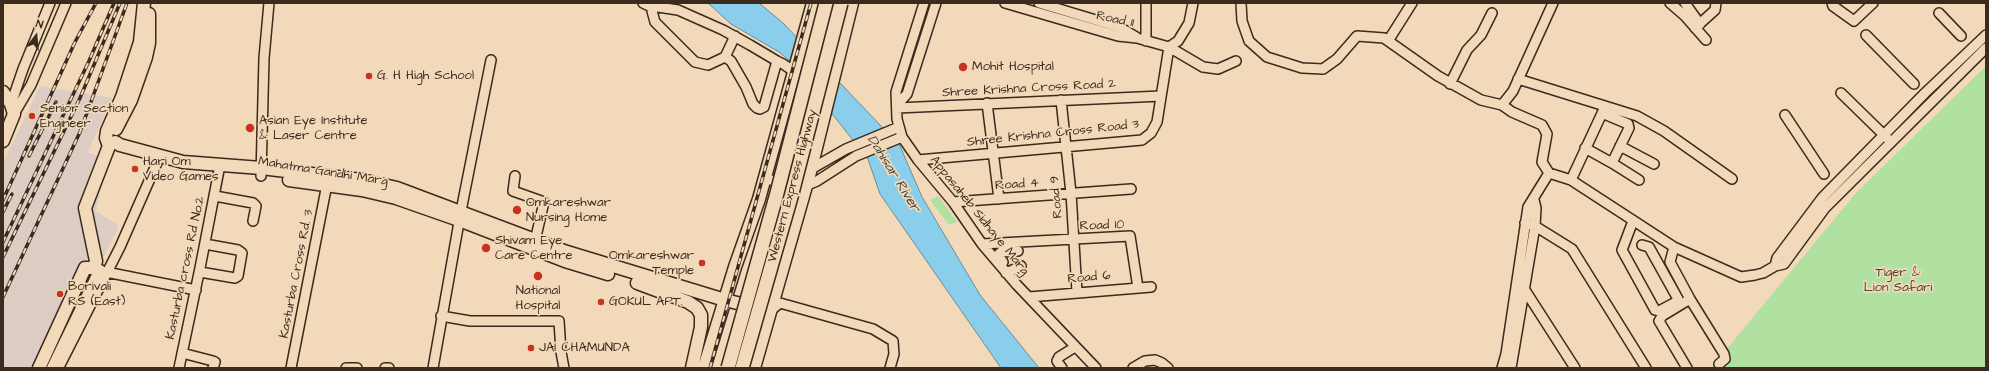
<!DOCTYPE html>
<html>
<head>
<meta charset="utf-8">
<style>
  body { margin:0 }
  #map { position:relative; width:1989px; height:371px; overflow:hidden; background:#f1d9b9; font-family:"Architects Daughter",sans-serif }
  canvas { display:block }
  .frame { position:absolute; inset:0; border:4px solid #3b2a1e; pointer-events:none }
  .north { position:absolute; left:16px; top:16px; width:40px; height:40px; -webkit-text-stroke:3px #f1d9b9; paint-order:stroke; rotate:16deg; font-size:11px; font-weight:700; line-height:16px; text-align:center; color:#3b2a1e }
  .north::after { content:''; display:block; margin:auto; width:14px; height:18px; background:#3b2a1e; clip-path:polygon(50% 0,100% 100%,50% 72%,0 100%) }
</style>
</head>
<body>
<div id="map">
<canvas width="1989" height="371"></canvas>
<div class="frame"></div>
<div class="north">N</div>
</div>
<script>
const c = document.querySelector('canvas').getContext('2d');
c.lineJoin = 'round';
function fill(path, color) {
  c.fillStyle = color;
  c.fill(path, 'evenodd');
}
function poly(rows) {
  const path = new Path2D();
  for (const r of rows) {
    path.moveTo(r[0], r[1]);
    for (let i = 2; i < r.length; i += 2) path.lineTo(r[i], r[i + 1]);
  }
  return path;
}
function trace(path, color, width, dash) {
  c.strokeStyle = color;
  c.lineWidth = width;
  c.lineCap = dash ? 'butt' : 'round';
  c.setLineDash(dash || []);
  c.stroke(path);
}
function label(font, color, halo, rows, align = 'center') {
  c.font = font + ' "Architects Daughter",sans-serif';
  c.lineWidth = 3.5;
  c.setLineDash([]);
  c.textBaseline = 'middle';
  c.strokeStyle = halo;
  c.fillStyle = color;
  for (const [text, x, y, turn = 0] of rows) {
    c.save();
    c.translate(x, y);
    c.rotate((+turn || 0) * Math.PI / 180);
    c.textAlign = isNaN(turn) ? turn : align;
    if (halo) c.strokeText(text, 0, 0);
    c.fillText(text, 0, 0);
    c.restore();
  }
}
fill(poly([
  [40,86,112,98,88,152,107,161,96,211,119,226,48,368,3,368,3,163]
]), '#ddccc4');
fill(poly([
  [1986,66,1986,368,1711,368,1856,193],
  [938,196,957,222,949,225,930,200]
]), '#b0e1a1');
const water = poly([
  [708,3,759,3,783,23,900,146,922,197,980,295,1039,368,1001,368,880,194,868,159,791,62,779,52,731,24,708,3]
]);
fill(water, '#8aceec');
trace(water, '#6a8c9a', 1);
const minor = poly([
  [643,3,653,8],
  [924,3,896,92,897,119,902,137,918,160,953,202,982,244,1017,285,1096,368],
  [1005,3,1118,36,1137,38,1169,47,1203,67,1218,69,1236,61],
  [1039,3,1119,27,1136,37],
  [1146,3,1146,41],
  [1241,3,1242,21,1249,41,1267,57,1302,68,1323,69,1337,59,1357,36,1384,38,1438,76,1481,100,1502,105,1513,91,1553,3],
  [1670,3,1685,16,1706,40],
  [1685,3,1700,24],
  [1832,3,1833,6,1854,21,1873,3],
  [1939,13,1961,36],
  [1695,28,1715,10,1716,3],
  [1866,35,1914,84],
  [1388,41,1412,3],
  [1169,47,1178,41,1189,23,1193,3],
  [725,57,735,36],
  [777,61,764,107,760,109,757,108,753,104,746,87,731,61,725,57,708,65,695,62,655,22,652,11,655,7,658,7,678,10,723,30,750,45,777,61,783,64,795,72],
  [1518,79,1637,116,1664,131,1732,179],
  [1450,84,1467,50,1481,35,1492,13],
  [1841,93,1887,138],
  [1061,100,1071,193,1077,292],
  [987,103,999,199],
  [11,104,23,69,50,3],
  [898,104,907,94,936,3],
  [1502,105,1512,112,1542,125,1547,134,1542,162,1549,173],
  [897,108,1161,96],
  [14,114,31,85,66,3],
  [1785,115,1824,174],
  [1620,146,1654,164],
  [1585,148,1612,163,1629,128,1628,124,1602,113],
  [918,160,1142,140,1151,133,1157,122,1169,47],
  [1612,163,1639,180],
  [808,168,811,169,846,149,899,127],
  [261,176,264,58,269,3],
  [515,176,513,191,544,202,535,241],
  [765,179,805,186,817,181,856,156,902,137],
  [1571,180,1604,109],
  [215,196,253,203,256,206,253,221],
  [953,202,1131,189],
  [1633,221,1622,250,1655,310,1659,311,1676,302,1678,299,1649,247,1642,245],
  [1525,223,1535,226,1572,249,1646,368],
  [982,244,1130,236,1138,288],
  [1674,247,1670,262,1690,299,1724,354,1725,359,1719,364],
  [1003,262,998,255,1001,252,1018,251],
  [1775,266,1777,258,1822,198,1925,93,1986,35],
  [101,271,196,290],
  [200,272,235,278,238,276,242,253,238,250,205,244],
  [1006,273,1021,266],
  [1523,287,1575,368],
  [1029,297,1151,287],
  [770,311,780,303,873,329,893,341,894,354,890,368],
  [441,316,470,321,559,321,561,352,564,368],
  [182,353,213,361,215,362,213,368],
  [60,365,120,247,160,156],
  [179,368,200,268,220,165],
  [291,368,328,179],
  [346,368,357,368],
  [385,368,389,368],
  [433,368,461,211,491,60],
  [1062,368,1057,361,1059,357,1075,347],
  [1133,368,1145,361,1155,360,1162,363,1168,368],
  [1502,368,1506,354,1528,207,1549,173,1571,180,1674,247,1741,277,1755,275,1763,273,1775,266,1784,264,1825,208,1986,48],
  [1511,368,1535,226,1536,208,1534,200],
  [1687,368,1659,321,1662,316,1690,299]
]);
const major = poly([
  [3,92,11,104,14,114],
  [116,129,131,100,146,57,149,43,149,14],
  [3,141,14,114],
  [115,142,120,145,183,162,261,168,362,180,397,188,567,252,725,300,770,311],
  [289,180,362,190,396,198,459,220,565,261,608,274],
  [94,268,96,261,85,208,109,146,106,138,107,131,122,97,140,42,144,3],
  [637,283,688,302,697,308,701,315,701,327,692,368],
  [39,368,85,268,94,268,100,271,53,368],
  [704,368,735,267,759,199,813,3],
  [754,368,810,172,852,3]
]);
trace(minor, '#3b2a1e', 12);
trace(major, '#3b2a1e', 15);
trace(minor, '#f1d9b9', 9);
trace(major, '#f1d9b9', 12);
const rail = poly([
  [29,156,56,102],
  [3,200,75,42,96,3],
  [3,212,12,194],
  [3,242,89,61,114,3],
  [3,257,80,98,120,3],
  [3,297,80,132,127,3],
  [710,368,811,3]
]);
trace(rail, '#3b2a1e', 3.5);
trace(rail, '#f1d9b9', 2, [6]);
const highwayBridge = poly([
  [728,368,777,193,826,3],
  [742,368,791,197,841,3]
]);
trace(highwayBridge, '#3b2a1e', 16, []);
trace(highwayBridge, '#f1d9b9', 13);
for (const [x, y, r, color] of [
  [963,67,5,"#c8321e"],
  [369,76,4,"#c8321e"],
  [32,116,4,"#c8321e"],
  [250,128,5,"#c8321e"],
  [135,169,4,"#c8321e"],
  [517,210,5,"#c8321e"],
  [486,248,5,"#c8321e"],
  [702,263,4,"#c8321e"],
  [538,276,5,"#c8321e"],
  [60,294,4,"#c8321e"],
  [601,302,4,"#c8321e"],
  [531,348,4,"#c8321e"]
]) {
  const dot = new Path2D();
  dot.arc(x, y, r, 0, 2 * Math.PI);
  c.fillStyle = color;
  c.fill(dot);
  trace(dot, '#f1d9b9', 1.5);
}
label('13px', '#3b2a1e', '#f1d9b9', [
  ["Road 11",1115,20,12],
  ["Shree Krishna Cross Road 2",1029,89,-3],
  ["Shree Krishna Cross Road 3",1053,134,-6],
  ["Mahatma Gandhi Marg",323,172,9],
  ["Road 4",1017,185,-4],
  ["Western Express Highway",793,186,-75],
  ["Road 9",1057,197,-95],
  ["Appasaheb Sidhaye Marg",979,216,51],
  ["Road 10",1102,226,-2],
  ["Kasturba cross Rd No.2",186,268,-78],
  ["Kasturba Cross Rd. 3",297,274,-79],
  ["Road 6",1089,278,-5]
]);
label('13px', '#3b2a1e', '#f1d9b9', [
  ["Mohit Hospital",972,67],
  ["G. H High School",377,76],
  ["Senior Section",40,109],
  ["Engineer",40,124],
  ["Asian Eye Institute",259,121],
  ["& Laser Centre",259,136],
  ["Hari Om",143,162],
  ["Video Games",143,177],
  ["Omkareshwar",526,203],
  ["Nursing Home",526,218],
  ["Shivam Eye",495,241],
  ["Care Centre",495,256],
  ["Omkareshwar",694,256,"right"],
  ["Temple",694,271,"right"],
  ["Borivali",68,287],
  ["RS (East)",68,302],
  ["National",538,291,"center"],
  ["Hospital",538,306,"center"],
  ["GOKUL APT.",609,302],
  ["JAI CHAMUNDA",539,348]
], 'left');
label('13px', '#4d4532', '#f1d9b9', [
  ["Tiger &",1898,273],
  ["Lion Safari",1898,288]
]);
label('italic 14px', '#47433d', '#f1d9b9', [
  ["Dahisar River",893,174,58]
]);
</script>
</body>
</html>
